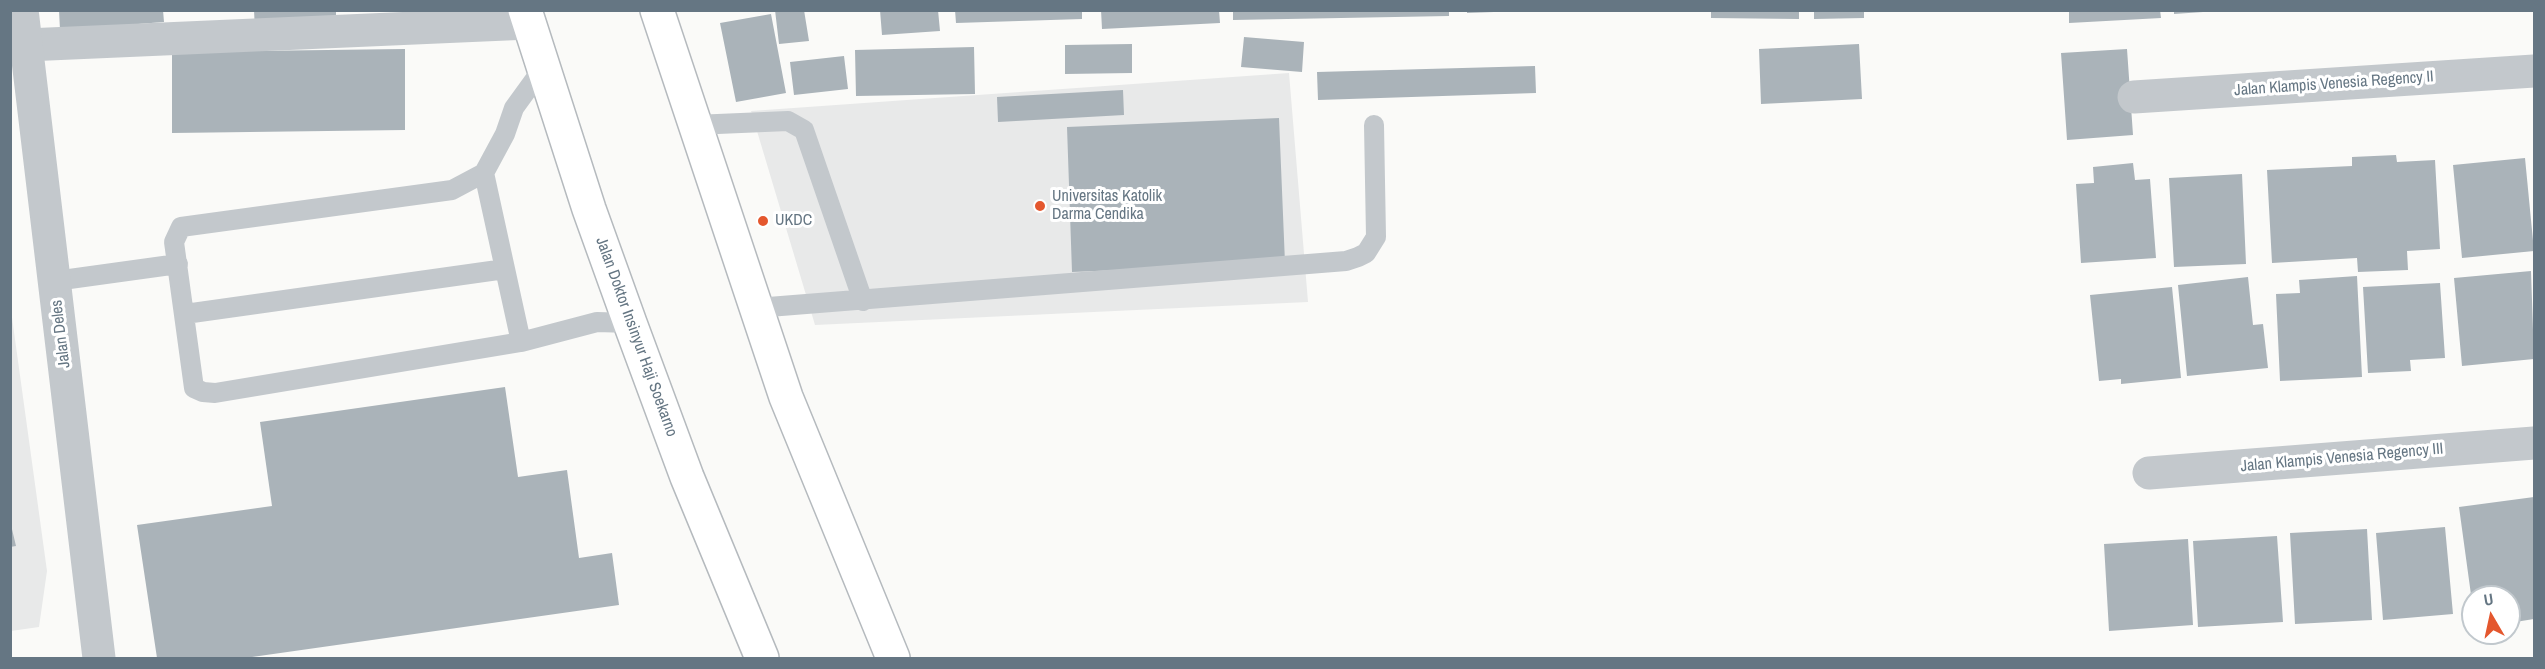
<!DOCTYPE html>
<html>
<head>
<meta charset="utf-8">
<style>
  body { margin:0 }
  #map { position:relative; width:2545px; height:669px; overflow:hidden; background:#fafaf8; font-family:"Archivo Narrow",sans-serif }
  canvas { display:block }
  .frame { position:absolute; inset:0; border:12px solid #657683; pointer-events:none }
  .north { position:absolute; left:2461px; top:585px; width:60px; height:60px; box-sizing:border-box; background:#fff; border:2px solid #c1c8cd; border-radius:50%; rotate:351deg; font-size:16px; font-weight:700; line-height:24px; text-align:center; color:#657683 }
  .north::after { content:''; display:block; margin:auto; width:21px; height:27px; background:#e4572e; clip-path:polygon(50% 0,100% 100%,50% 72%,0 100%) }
</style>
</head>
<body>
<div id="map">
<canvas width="2545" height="669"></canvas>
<div class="frame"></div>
<div class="north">U</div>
</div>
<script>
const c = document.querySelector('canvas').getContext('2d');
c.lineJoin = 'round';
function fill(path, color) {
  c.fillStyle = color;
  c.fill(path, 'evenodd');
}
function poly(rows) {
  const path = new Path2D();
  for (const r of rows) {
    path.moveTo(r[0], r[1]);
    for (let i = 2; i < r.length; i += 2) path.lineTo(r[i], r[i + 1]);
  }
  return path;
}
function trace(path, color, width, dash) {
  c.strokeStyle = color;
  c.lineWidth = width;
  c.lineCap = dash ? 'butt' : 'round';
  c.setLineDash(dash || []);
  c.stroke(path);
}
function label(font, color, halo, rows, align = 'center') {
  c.font = font + ' "Archivo Narrow",sans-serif';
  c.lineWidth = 6;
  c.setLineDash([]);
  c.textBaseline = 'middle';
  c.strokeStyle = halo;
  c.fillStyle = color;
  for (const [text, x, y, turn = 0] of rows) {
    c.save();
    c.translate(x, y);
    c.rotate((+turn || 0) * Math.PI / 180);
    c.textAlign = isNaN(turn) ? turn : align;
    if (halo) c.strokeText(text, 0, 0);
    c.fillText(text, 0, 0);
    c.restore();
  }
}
fill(poly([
  [1289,73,1308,302,815,325,751,111],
  [10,303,47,571,39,627,11,631]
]), '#e8e9e9');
fill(poly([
  [59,10,163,10,164,22,60,30],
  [254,10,336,10,336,28,255,31],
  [775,10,804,10,809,41,779,44],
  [880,10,938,10,940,31,882,35],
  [955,10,1082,10,1082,19,956,23],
  [1101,10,1219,10,1220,23,1102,29],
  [1233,10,1449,10,1449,16,1233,20],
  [1467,10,1494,10,1494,12,1467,13],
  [1711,10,1799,10,1799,19,1711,18],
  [1814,10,1864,10,1864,18,1814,19],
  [2069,10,2160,10,2161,18,2069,23],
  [2174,10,2203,10,2203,12,2174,14],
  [771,14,786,93,736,102,720,23],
  [1244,37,1304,42,1302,72,1241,67],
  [1132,44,1132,73,1065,74,1065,45],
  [1859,44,1862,99,1761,104,1759,49],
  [974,47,975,94,856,96,855,50],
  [405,49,405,130,172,133,172,52],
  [2127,49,2133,135,2067,140,2061,53],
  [844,56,848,89,794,95,790,62],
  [1535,66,1536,93,1318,100,1317,72],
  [1123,90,1124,115,998,122,997,97],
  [1279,118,1285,263,1072,272,1067,127],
  [2396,155,2397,162,2435,160,2440,249,2407,251,2408,270,2358,272,2357,258,2272,263,2267,170,2352,166,2352,157],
  [2525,158,2534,251,2462,258,2453,165],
  [2133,163,2135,180,2150,179,2156,258,2081,263,2076,184,2094,183,2093,167],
  [2242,174,2246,264,2174,267,2169,178],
  [2531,271,2534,359,2462,366,2454,278],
  [2357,276,2362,377,2280,381,2276,294,2300,293,2299,280],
  [2248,277,2253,325,2263,324,2268,368,2187,376,2178,285],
  [2440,283,2445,358,2410,360,2411,371,2368,373,2363,287],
  [2172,287,2181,378,2121,384,2121,379,2099,381,2090,295],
  [505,387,518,477,567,470,579,558,612,553,619,605,245,658,157,658,137,525,272,506,260,422],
  [2534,497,2534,619,2509,623,2509,597,2473,597,2472,602,2459,507],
  [11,525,16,546,10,547,10,526],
  [2445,527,2453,614,2383,620,2376,533],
  [2367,529,2372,620,2295,624,2290,533],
  [2277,536,2283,622,2198,627,2193,541],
  [2188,539,2193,625,2109,631,2104,544]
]), '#aab3b9');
const primary = poly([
  [525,10,589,209,630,323,687,477,762,658],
  [657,10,786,397,893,658]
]);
trace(primary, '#b5babe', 36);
trace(poly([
  [543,68,514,108,505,134,484,173,452,190,181,227,174,242,194,388,203,392,215,393,521,342,597,322,630,323],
  [694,125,788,121,804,130,863,301],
  [484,173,521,342],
  [55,281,178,264],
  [756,308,1346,261,1358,257,1366,253,1376,237,1374,125],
  [185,314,505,269]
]), '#c3c8cc', 20);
trace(poly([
  [26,45,529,23],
  [2134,97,2534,71],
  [2149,473,2534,443]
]), '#c3c8cc', 33);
trace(poly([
  [22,10,99,658]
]), '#c3c8cc', 33);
trace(primary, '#fff', 33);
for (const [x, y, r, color] of [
  [1040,206,6,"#e4572e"],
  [763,221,6,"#e4572e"]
]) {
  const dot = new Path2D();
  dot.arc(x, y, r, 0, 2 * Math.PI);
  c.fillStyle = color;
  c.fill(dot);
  trace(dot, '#fff', 2);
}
label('16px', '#657683', '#fff', [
  ["Jalan Klampis Venesia Regency II",2334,84,-4],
  ["Jalan Deles",61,334,-97],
  ["Jalan Doktor Insinyur Haji Soekarno",636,337,70],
  ["Jalan Klampis Venesia Regency III",2342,458,-5]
]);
label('16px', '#657683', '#fff', [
  ["Universitas Katolik",1052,197],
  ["Darma Cendika",1052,215],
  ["UKDC",775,221]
], 'left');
</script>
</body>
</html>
